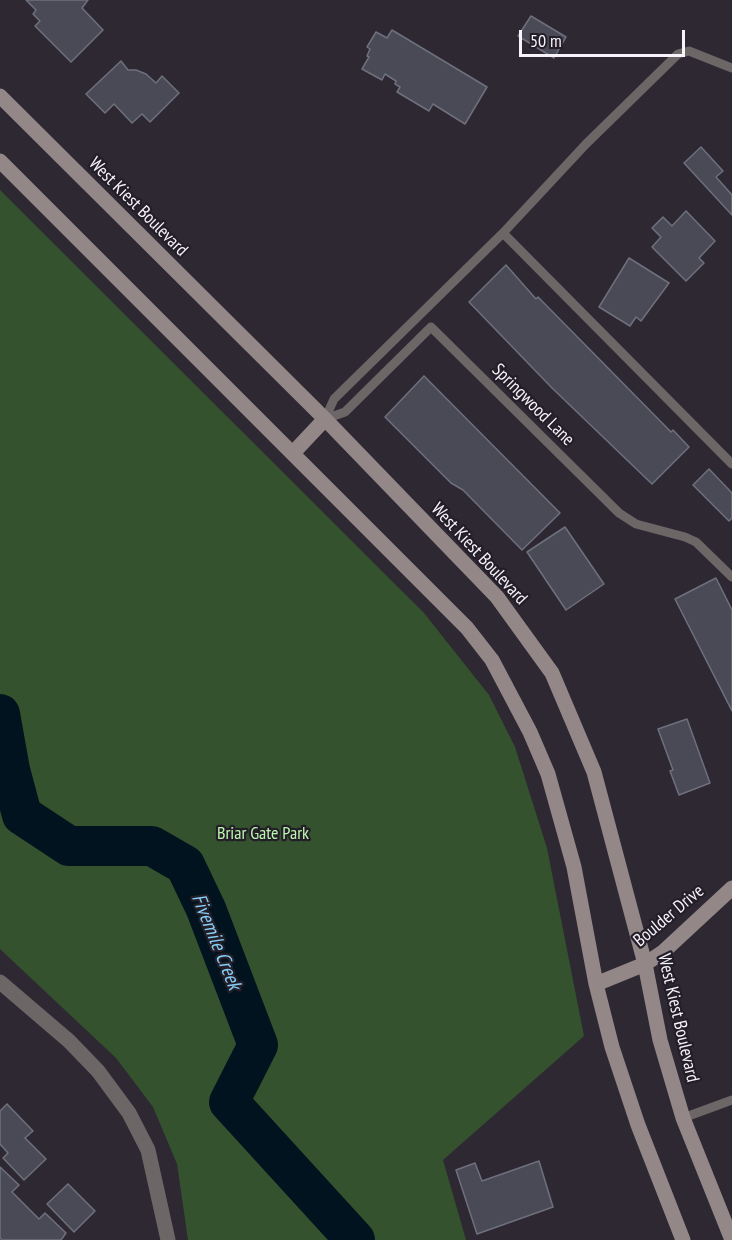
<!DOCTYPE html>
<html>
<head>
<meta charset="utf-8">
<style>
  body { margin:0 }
  #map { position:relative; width:732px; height:1240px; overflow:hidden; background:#2d2832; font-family:"PT Sans Narrow",sans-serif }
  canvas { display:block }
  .scale { position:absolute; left:519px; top:30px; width:166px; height:27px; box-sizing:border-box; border:3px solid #f7f3fa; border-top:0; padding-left:8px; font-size:18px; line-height:21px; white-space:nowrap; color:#f7f3fa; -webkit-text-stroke:4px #231e28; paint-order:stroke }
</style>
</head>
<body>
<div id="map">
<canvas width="732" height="1240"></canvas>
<div class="scale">50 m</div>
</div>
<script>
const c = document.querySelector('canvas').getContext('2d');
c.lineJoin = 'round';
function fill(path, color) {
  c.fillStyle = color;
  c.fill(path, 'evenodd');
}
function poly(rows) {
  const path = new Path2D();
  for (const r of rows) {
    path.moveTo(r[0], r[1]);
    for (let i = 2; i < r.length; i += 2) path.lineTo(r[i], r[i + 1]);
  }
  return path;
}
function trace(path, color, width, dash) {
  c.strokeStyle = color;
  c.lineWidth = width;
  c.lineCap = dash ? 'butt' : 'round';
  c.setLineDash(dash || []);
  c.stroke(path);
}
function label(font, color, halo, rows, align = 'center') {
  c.font = font + ' "PT Sans Narrow",sans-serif';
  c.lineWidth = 4.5;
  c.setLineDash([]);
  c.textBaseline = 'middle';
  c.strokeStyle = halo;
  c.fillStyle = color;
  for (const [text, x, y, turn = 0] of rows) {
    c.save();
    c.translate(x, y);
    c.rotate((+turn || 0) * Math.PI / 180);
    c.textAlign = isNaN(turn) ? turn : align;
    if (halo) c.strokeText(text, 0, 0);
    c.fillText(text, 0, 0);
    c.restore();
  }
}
fill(poly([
  [0,190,424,613,489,695,515,747,547,848,584,1036,443,1160,466,1240,188,1240,177,1164,153,1107,116,1058,0,949]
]), '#34522e');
trace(poly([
  [0,714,10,770,22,815,69,846,152,846,185,865,206,909,258,1045,229,1102,355,1240]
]), '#01131e', 40);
const building = poly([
  [26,0,88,0,82,8,103,30,71,62,35,26,40,21,33,14,36,10,26,0],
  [531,16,566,37,554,58,518,36,531,16],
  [392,30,487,87,465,124,433,104,429,111,397,92,400,87,395,84,396,81,385,74,382,80,362,69,369,57,367,56,370,49,367,47,376,32,387,38,392,30],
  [121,61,128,70,136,70,146,74,156,83,162,76,179,93,150,122,142,114,132,123,114,104,105,113,86,94,121,61],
  [701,147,723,171,716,177,732,195,732,215,684,163,701,147],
  [686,211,715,241,699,258,704,263,686,281,652,247,661,237,652,228,663,217,672,226,686,211],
  [629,258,669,283,641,321,636,317,630,326,599,307,629,258],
  [506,265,536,299,538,297,671,432,673,430,689,447,652,484,552,388,469,302,506,265],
  [424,376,560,513,522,550,463,490,451,483,385,417,424,376],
  [709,469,732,493,732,518,729,521,693,485,709,469],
  [565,527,604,584,566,610,527,552,565,527],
  [716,578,732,610,732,711,675,599,716,578],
  [687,719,710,783,679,795,670,771,673,770,658,729,687,719],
  [7,1104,33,1131,25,1138,46,1159,24,1180,3,1158,8,1153,0,1144,0,1111,7,1104],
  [539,1161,553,1207,477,1234,456,1170,475,1163,482,1181,539,1161],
  [0,1167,19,1185,12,1192,39,1219,45,1213,66,1233,61,1240,2,1240,0,1238,0,1167],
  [68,1184,95,1211,74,1232,47,1204,68,1184]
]);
fill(building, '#494a56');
trace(building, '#6f707d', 1.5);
trace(poly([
  [503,233,732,464],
  [325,419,334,399,503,233,586,144,678,54,689,51,732,68],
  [325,419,345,412,431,327,619,513,636,524,685,537,696,542,732,577],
  [683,1118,732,1100]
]), '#6d6667', 9);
trace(poly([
  [0,982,69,1041,98,1071,129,1113,148,1150,168,1240]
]), '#6d6667', 15);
trace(poly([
  [0,96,325,419,497,597,552,673,594,772,645,964,660,1040,683,1118,732,1240],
  [0,161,467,628,492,660,530,732,548,774,574,867,596,984,612,1047,638,1125,683,1240],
  [293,453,325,419],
  [596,984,645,964,663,952,732,888]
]), '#938788', 15);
label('18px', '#f7f3fa', '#231e28', [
  ["West Kiest Boulevard",138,207,45],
  ["Springwood Lane",533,405,45],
  ["West Kiest Boulevard",479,554,47],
  ["Boulder Drive",669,916,-40],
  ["West Kiest Boulevard",678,1018,77]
]);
label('18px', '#baf7ad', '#231e28', [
  ["Briar Gate Park",263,834]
]);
label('italic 20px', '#84ccf5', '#231e28', [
  ["Fivemile Creek",216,942,68]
]);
</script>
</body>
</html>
